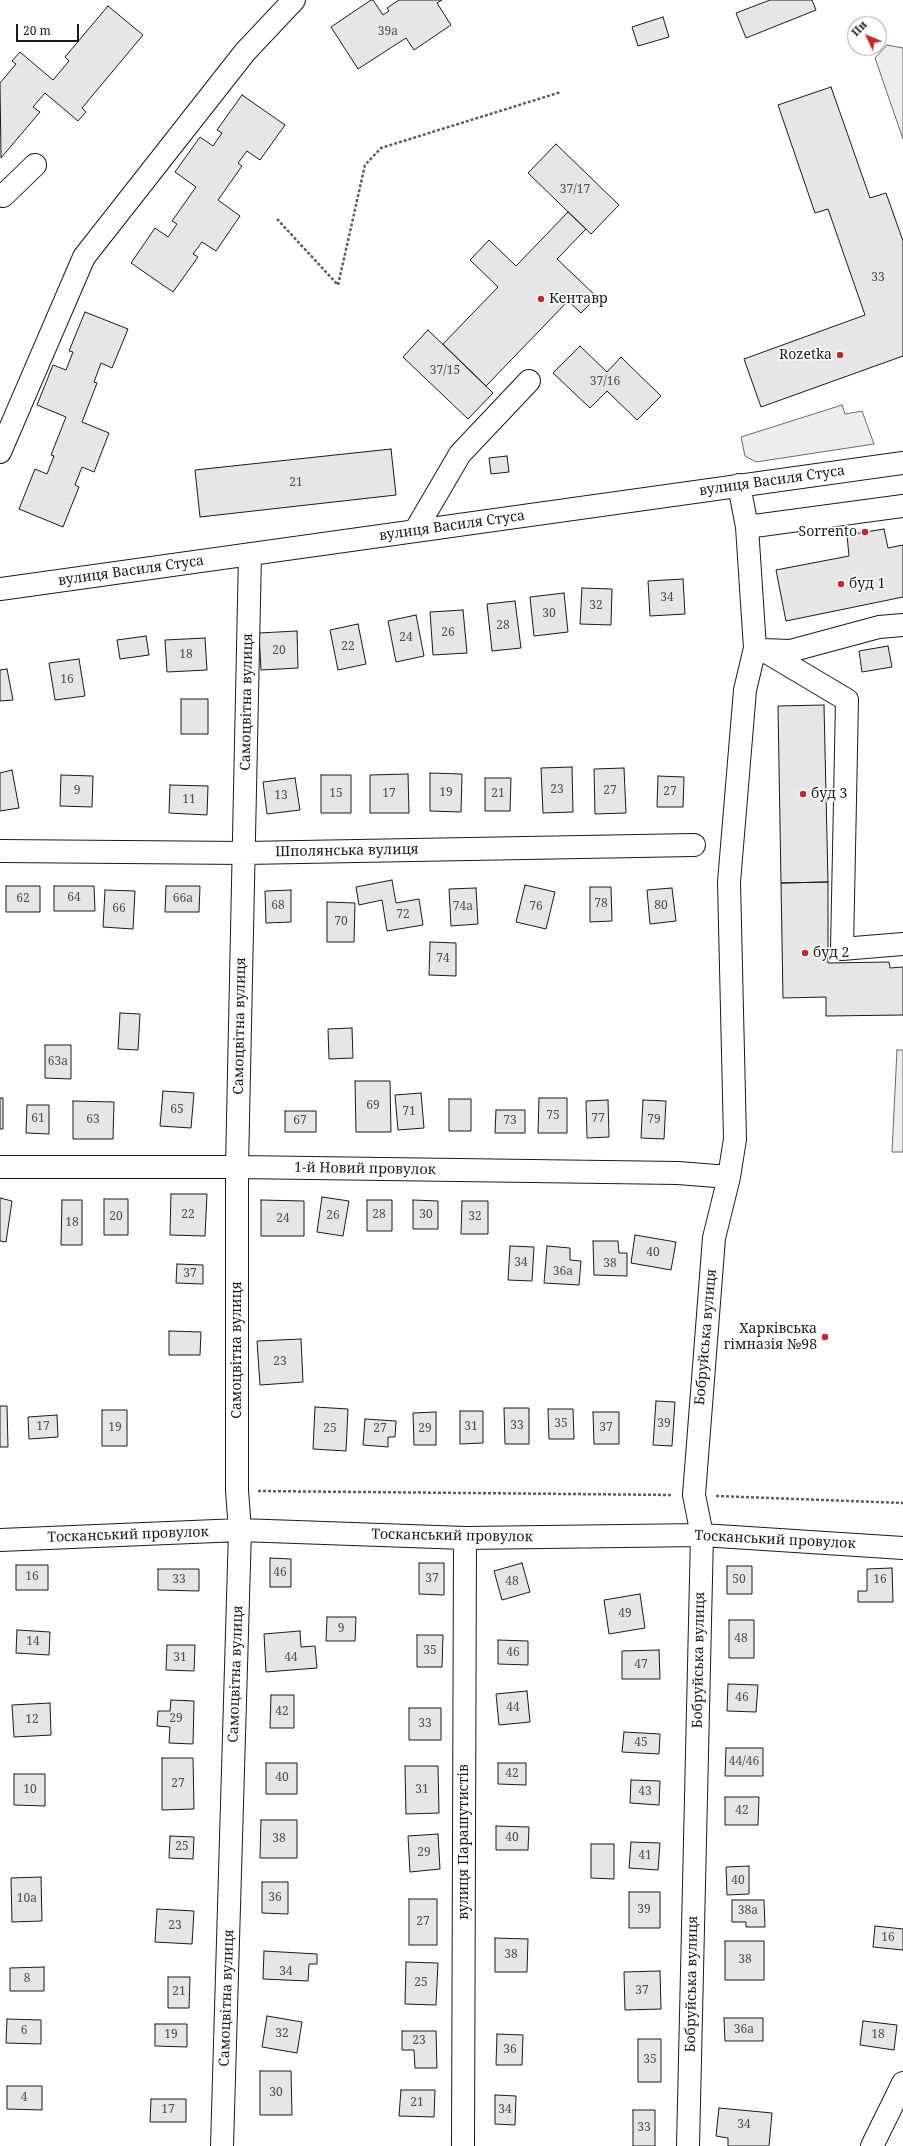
<!DOCTYPE html>
<html>
<head>
<meta charset="utf-8">
<style>
  body { margin:0 }
  #map { position:relative; width:903px; height:2146px; overflow:hidden; background:#fff; font-family:"Noto Serif",serif }
  canvas { display:block }
  .north { position:absolute; left:847px; top:16px; width:40px; height:40px; box-sizing:border-box; background:#fff; border:1px solid #a3a3a3; border-radius:50%; rotate:314deg; font-size:11px; font-weight:700; line-height:16px; text-align:center; color:#1a1a1a }
  .north::after { content:''; display:block; margin:auto; width:14px; height:18px; background:#c62828; clip-path:polygon(50% 0,100% 100%,50% 72%,0 100%) }
  .scale { position:absolute; left:16px; top:24px; width:63px; height:18px; box-sizing:border-box; border:2px solid #1a1a1a; border-top:0; padding-left:5px; font-size:12px; line-height:14px; white-space:nowrap; color:#1a1a1a; -webkit-text-stroke:3px #fff; paint-order:stroke }
</style>
</head>
<body>
<div id="map">
<canvas width="903" height="2146"></canvas>
<div class="north">Пн</div>
<div class="scale">20 m</div>
</div>
<script>
const c = document.querySelector('canvas').getContext('2d');
c.lineJoin = 'round';
function fill(path, color) {
  c.fillStyle = color;
  c.fill(path, 'evenodd');
}
function poly(rows) {
  const path = new Path2D();
  for (const r of rows) {
    path.moveTo(r[0], r[1]);
    for (let i = 2; i < r.length; i += 2) path.lineTo(r[i], r[i + 1]);
  }
  return path;
}
function trace(path, color, width, dash) {
  c.strokeStyle = color;
  c.lineWidth = width;
  c.lineCap = dash ? 'butt' : 'round';
  c.setLineDash(dash || []);
  c.stroke(path);
}
function label(font, color, halo, rows, align = 'center') {
  c.font = font + ' "Noto Serif",serif';
  c.lineWidth = 3;
  c.setLineDash([]);
  c.textBaseline = 'middle';
  c.strokeStyle = halo;
  c.fillStyle = color;
  for (const [text, x, y, turn = 0] of rows) {
    c.save();
    c.translate(x, y);
    c.rotate((+turn || 0) * Math.PI / 180);
    c.textAlign = isNaN(turn) ? turn : align;
    if (halo) c.strokeText(text, 0, 0);
    c.fillText(text, 0, 0);
    c.restore();
  }
}
const built = poly([
  [887,45,903,48,903,139,875,58,887,45],
  [842,405,845,414,862,411,874,444,756,462,745,456,741,437,842,405],
  [897,1050,903,1050,903,1152,892,1152,897,1050]
]);
fill(built, '#ededed');
trace(built, '#6a6a6a', 1);
const building = poly([
  [371,0,373,0,383,15,389,11,387,8,399,0,442,0,437,3,451,25,414,50,406,38,358,69,331,27,371,0],
  [770,0,812,0,816,10,746,38,736,13,770,0],
  [108,6,143,35,82,108,86,112,78,121,45,93,33,107,40,112,1,158,0,83,16,64,12,61,20,52,53,80,69,61,65,57,108,6],
  [663,17,669,37,638,46,632,27,663,17],
  [831,87,870,198,886,193,903,241,903,356,761,407,744,359,865,315,828,209,815,213,778,105,831,87],
  [242,95,285,125,260,160,247,151,238,163,242,166,218,200,240,216,216,251,202,242,193,254,198,257,173,292,131,263,155,228,168,237,177,224,172,221,196,187,175,172,200,137,213,146,222,133,217,130,242,95],
  [556,144,619,205,591,234,528,173,556,144],
  [568,212,586,229,557,259,597,297,581,313,568,301,486,386,443,344,498,287,470,260,489,240,516,266,568,212],
  [85,312,128,329,112,368,101,363,94,382,97,383,82,422,109,433,94,472,82,467,75,485,79,487,63,527,19,509,35,469,47,474,54,456,51,455,66,417,37,405,53,365,66,370,73,352,69,351,85,312],
  [428,330,493,393,468,419,403,357,428,330],
  [580,346,607,372,621,357,661,396,637,420,607,391,590,408,553,373,580,346],
  [391,449,396,495,200,517,195,470,391,449],
  [507,456,509,472,491,474,489,458,507,456],
  [884,529,888,548,903,545,903,597,786,621,776,570,849,556,847,535,884,529],
  [683,579,685,614,650,616,648,581,683,579],
  [582,588,612,589,611,625,580,624,582,588],
  [564,593,568,632,534,636,530,597,564,593],
  [515,601,521,648,492,651,487,604,515,601],
  [463,610,467,653,433,655,430,612,463,610],
  [416,615,424,656,396,662,388,621,416,615],
  [358,624,366,664,338,670,330,630,358,624],
  [297,631,298,668,261,670,259,633,297,631],
  [146,636,149,655,120,659,117,640,146,636],
  [205,638,207,670,167,672,165,640,205,638],
  [888,646,892,667,862,672,859,651,888,646],
  [79,659,85,696,55,700,49,663,79,659],
  [7,669,13,700,0,701,0,670,7,669],
  [181,699,208,699,208,734,181,734,181,699],
  [824,705,828,882,781,883,778,706,824,705],
  [572,767,573,812,543,813,541,768,572,767],
  [624,768,626,813,595,814,594,769,624,768],
  [12,770,19,808,0,811,0,773,12,770],
  [430,773,462,774,461,812,430,811,430,773],
  [408,774,409,813,370,813,370,775,408,774],
  [61,775,93,776,92,807,60,806,61,775],
  [321,775,351,775,351,813,321,813,321,775],
  [658,776,684,777,683,807,657,807,658,776],
  [295,778,300,810,267,814,263,782,295,778],
  [485,778,511,778,510,811,485,811,485,778],
  [170,785,208,786,207,815,169,813,170,785],
  [392,880,396,903,419,899,423,925,387,931,382,900,359,905,356,887,392,880],
  [828,882,828,963,889,962,890,968,903,967,903,1015,826,1016,826,997,783,998,781,883,828,882],
  [525,885,555,892,546,929,516,922,525,885],
  [6,886,40,886,40,912,6,912,6,886],
  [54,886,94,886,95,911,54,911,54,886],
  [166,886,200,886,199,912,165,912,166,886],
  [590,887,611,887,612,921,590,922,590,887],
  [476,888,478,924,451,926,449,889,476,888],
  [672,888,676,921,650,924,647,890,672,888],
  [105,890,135,891,133,929,103,927,105,890],
  [291,890,291,922,266,923,265,891,291,890],
  [327,902,355,903,354,942,327,942,327,902],
  [430,942,456,943,456,976,429,975,430,942],
  [120,1013,140,1014,138,1050,118,1049,120,1013],
  [352,1028,353,1058,329,1059,328,1029,352,1028],
  [45,1045,71,1045,71,1079,45,1078,45,1045],
  [355,1081,390,1081,391,1132,356,1132,355,1081],
  [163,1091,194,1093,191,1128,160,1126,163,1091],
  [421,1093,424,1128,398,1130,395,1095,421,1093],
  [0,1098,3,1098,3,1129,0,1129,0,1098],
  [539,1098,567,1098,567,1133,538,1133,539,1098],
  [449,1099,471,1099,471,1131,449,1131,449,1099],
  [608,1100,609,1137,587,1138,586,1101,608,1100],
  [643,1100,666,1101,664,1139,641,1138,643,1100],
  [73,1101,114,1102,113,1139,73,1139,73,1101],
  [27,1105,49,1105,49,1134,26,1133,27,1105],
  [496,1110,525,1110,525,1133,495,1133,496,1110],
  [285,1111,316,1111,316,1132,285,1132,285,1111],
  [171,1194,207,1194,205,1236,170,1235,171,1194],
  [322,1197,349,1201,343,1236,317,1232,322,1197],
  [0,1198,12,1201,6,1242,0,1241,0,1198],
  [104,1199,128,1199,128,1235,104,1235,104,1199],
  [62,1200,82,1200,82,1245,61,1245,62,1200],
  [261,1200,304,1201,304,1236,261,1236,261,1200],
  [367,1200,392,1200,392,1231,367,1231,367,1200],
  [413,1200,438,1201,438,1229,413,1229,413,1200],
  [462,1201,488,1201,488,1234,461,1234,462,1201],
  [635,1235,676,1242,671,1270,631,1263,635,1235],
  [593,1241,618,1241,619,1253,627,1253,627,1276,594,1275,593,1241],
  [510,1246,534,1247,532,1281,508,1280,510,1246],
  [547,1246,570,1248,570,1260,581,1261,579,1285,544,1283,547,1246],
  [177,1264,203,1265,203,1284,176,1283,177,1264],
  [169,1331,201,1332,200,1355,169,1355,169,1331],
  [301,1339,303,1382,260,1385,257,1341,301,1339],
  [656,1401,675,1402,672,1446,653,1445,656,1401],
  [0,1406,7,1406,8,1447,0,1447,0,1406],
  [315,1407,348,1409,346,1451,313,1449,315,1407],
  [504,1408,529,1408,529,1444,505,1444,504,1408],
  [548,1409,573,1409,574,1439,549,1439,548,1409],
  [102,1410,127,1410,127,1446,102,1446,102,1410],
  [460,1411,483,1411,483,1443,460,1444,460,1411],
  [436,1412,436,1445,414,1445,413,1413,436,1412],
  [593,1412,619,1412,619,1444,594,1444,593,1412],
  [57,1415,58,1437,29,1439,28,1417,57,1415],
  [365,1419,396,1421,395,1437,388,1437,388,1447,363,1445,365,1419],
  [270,1558,291,1559,291,1587,270,1587,270,1558],
  [419,1563,444,1563,444,1595,419,1594,419,1563],
  [522,1563,530,1592,502,1600,494,1571,522,1563],
  [16,1565,48,1565,48,1590,16,1590,16,1565],
  [727,1566,752,1566,752,1594,727,1594,727,1566],
  [892,1568,893,1602,858,1602,858,1591,867,1591,867,1569,892,1568],
  [158,1569,199,1569,199,1591,158,1590,158,1569],
  [640,1594,645,1628,609,1634,604,1600,640,1594],
  [327,1617,356,1617,355,1641,326,1641,327,1617],
  [729,1620,754,1620,754,1658,729,1658,729,1620],
  [17,1630,50,1632,49,1655,16,1653,17,1630],
  [300,1631,301,1647,315,1646,317,1668,266,1672,264,1634,300,1631],
  [417,1635,443,1635,442,1667,417,1667,417,1635],
  [498,1640,528,1641,528,1665,498,1664,498,1640],
  [167,1645,195,1645,194,1671,166,1670,167,1645],
  [659,1650,660,1679,622,1679,622,1651,659,1650],
  [728,1684,758,1685,756,1712,727,1711,728,1684],
  [527,1691,530,1722,499,1725,496,1694,527,1691],
  [271,1695,294,1695,294,1728,270,1728,271,1695],
  [171,1700,194,1701,193,1744,169,1743,170,1727,157,1726,158,1711,170,1711,171,1700],
  [50,1703,51,1735,14,1737,12,1705,50,1703],
  [409,1708,441,1708,441,1740,409,1740,409,1708],
  [624,1732,660,1734,659,1754,622,1752,624,1732],
  [726,1748,763,1748,763,1776,725,1776,726,1748],
  [162,1758,193,1758,194,1809,162,1810,162,1758],
  [266,1763,297,1763,297,1794,266,1794,266,1763],
  [498,1763,526,1763,526,1785,498,1784,498,1763],
  [405,1766,438,1766,439,1813,406,1814,405,1766],
  [14,1774,45,1774,45,1806,14,1805,14,1774],
  [631,1780,660,1781,659,1805,630,1803,631,1780],
  [725,1797,759,1797,758,1825,725,1825,725,1797],
  [261,1820,297,1820,297,1858,260,1858,261,1820],
  [496,1826,529,1827,528,1850,496,1850,496,1826],
  [438,1834,440,1869,410,1872,408,1836,438,1834],
  [170,1836,194,1837,193,1859,169,1858,170,1836],
  [631,1842,660,1843,658,1870,629,1868,631,1842],
  [591,1844,614,1844,614,1879,591,1878,591,1844],
  [749,1866,749,1894,727,1895,726,1867,749,1866],
  [41,1877,42,1921,12,1922,11,1878,41,1877],
  [262,1882,288,1882,288,1914,262,1913,262,1882],
  [629,1892,660,1892,660,1928,629,1928,629,1892],
  [409,1899,437,1899,437,1945,409,1945,409,1899],
  [732,1900,764,1900,765,1927,746,1927,746,1922,732,1922,732,1900],
  [157,1909,194,1911,192,1944,155,1942,157,1909],
  [875,1926,903,1929,903,1950,873,1947,875,1926],
  [495,1938,528,1939,527,1972,495,1972,495,1938],
  [725,1941,764,1941,764,1980,725,1980,725,1941],
  [264,1951,317,1954,317,1964,309,1964,308,1981,263,1979,264,1951],
  [406,1962,438,1963,436,2005,405,2004,406,1962],
  [44,1967,44,1991,10,1991,10,1968,44,1967],
  [660,1971,661,2009,625,2010,624,1972,660,1971],
  [168,1977,190,1977,189,2008,168,2008,168,1977],
  [267,2016,302,2022,297,2053,262,2047,267,2016],
  [724,2018,763,2018,763,2041,725,2041,724,2018],
  [7,2019,41,2020,41,2044,6,2043,7,2019],
  [863,2021,897,2025,894,2050,860,2045,863,2021],
  [155,2024,187,2024,187,2047,155,2046,155,2024],
  [402,2031,436,2031,437,2068,415,2068,414,2050,402,2050,402,2031],
  [497,2034,523,2035,522,2065,496,2065,497,2034],
  [638,2039,661,2039,661,2082,638,2082,638,2039],
  [260,2071,291,2071,292,2115,260,2115,260,2071],
  [7,2086,42,2086,42,2110,7,2109,7,2086],
  [401,2090,435,2090,434,2117,399,2116,401,2090],
  [495,2095,516,2096,515,2125,495,2124,495,2095],
  [151,2099,186,2099,186,2122,150,2122,151,2099],
  [719,2108,772,2113,769,2146,728,2146,728,2138,716,2136,719,2108],
  [633,2110,655,2110,655,2146,633,2146,633,2110]
]);
fill(building, '#e6e6e6');
trace(building, '#1a1a1a', 1);
const minor = poly([
  [0,194,3,196,35,165],
  [0,452,84,257,245,52,294,0],
  [747,527,903,506],
  [415,531,460,454,529,381],
  [0,589,903,463],
  [763,650,847,700,842,949,903,944],
  [763,650,790,651,879,627,903,625],
  [0,851,245,853,694,845],
  [0,1167,237,1167,678,1173,729,1177],
  [0,1540,240,1530,465,1538,702,1535,903,1548],
  [222,2146,240,1530,237,1491,237,1167,250,554],
  [463,2146,465,1538],
  [688,2146,702,1535,694,1495,714,1238,729,1177,735,1139,729,882,745,690,755,648,747,527,739,485],
  [872,2146,903,2083]
]);
trace(minor, '#1a1a1a', 24);
trace(poly([
  [277,219,338,285,365,165,381,148,561,92],
  [258,1491,673,1495],
  [716,1496,903,1503]
]), '#5f5f5f', 2.5, [3, 2]);
trace(minor, '#fff', 22);
for (const [x, y, r, color] of [
  [541,299,4,"#c62828"],
  [840,355,4,"#c62828"],
  [865,532,4,"#c62828"],
  [841,584,4,"#c62828"],
  [803,794,4,"#c62828"],
  [805,953,4,"#c62828"],
  [825,1337,4,"#c62828"]
]) {
  const dot = new Path2D();
  dot.arc(x, y, r, 0, 2 * Math.PI);
  c.fillStyle = color;
  c.fill(dot);
  trace(dot, '#fff', 1.5);
}
label('12px', '#4d4d4d', null, [
  ["39а",388,32],
  ["37/17",575,190],
  ["33",878,278],
  ["37/15",445,371],
  ["37/16",605,382],
  ["21",296,483],
  ["34",667,598],
  ["32",596,606],
  ["30",549,614],
  ["28",503,626],
  ["26",448,633],
  ["24",406,638],
  ["22",348,647],
  ["20",279,651],
  ["18",186,655],
  ["16",67,680],
  ["23",557,790],
  ["9",77,791],
  ["27",610,791],
  ["27",670,792],
  ["19",446,793],
  ["15",336,794],
  ["17",389,794],
  ["21",498,794],
  ["13",281,796],
  ["11",189,800],
  ["64",74,898],
  ["62",23,899],
  ["66а",183,899],
  ["78",601,904],
  ["68",278,906],
  ["80",661,906],
  ["74а",463,907],
  ["76",536,907],
  ["66",119,909],
  ["72",403,915],
  ["70",341,922],
  ["74",443,959],
  ["63а",58,1062],
  ["69",373,1106],
  ["65",177,1110],
  ["71",409,1112],
  ["75",553,1116],
  ["61",38,1119],
  ["77",598,1119],
  ["63",93,1120],
  ["79",654,1120],
  ["67",300,1121],
  ["73",510,1121],
  ["22",188,1215],
  ["28",379,1215],
  ["30",426,1215],
  ["26",333,1216],
  ["20",116,1217],
  ["32",475,1217],
  ["24",283,1219],
  ["18",72,1223],
  ["40",653,1253],
  ["34",521,1263],
  ["38",610,1264],
  ["36а",563,1272],
  ["37",190,1274],
  ["23",280,1362],
  ["35",561,1424],
  ["39",664,1424],
  ["33",517,1426],
  ["17",43,1427],
  ["31",471,1427],
  ["19",115,1428],
  ["37",606,1428],
  ["25",330,1429],
  ["27",380,1429],
  ["29",425,1429],
  ["46",280,1573],
  ["16",32,1577],
  ["37",432,1579],
  ["33",179,1580],
  ["50",739,1580],
  ["16",880,1580],
  ["48",512,1582],
  ["49",625,1614],
  ["9",341,1629],
  ["48",741,1639],
  ["14",33,1642],
  ["35",430,1651],
  ["46",513,1653],
  ["31",180,1658],
  ["44",291,1658],
  ["47",641,1665],
  ["46",742,1698],
  ["44",513,1708],
  ["42",282,1712],
  ["29",176,1719],
  ["12",32,1720],
  ["33",425,1724],
  ["45",641,1743],
  ["44/46",744,1762],
  ["42",512,1774],
  ["40",282,1778],
  ["27",178,1784],
  ["10",30,1790],
  ["31",422,1790],
  ["43",645,1792],
  ["42",742,1811],
  ["40",512,1838],
  ["38",279,1839],
  ["25",182,1847],
  ["29",424,1853],
  ["41",645,1856],
  ["40",738,1881],
  ["36",275,1898],
  ["10а",27,1899],
  ["39",644,1910],
  ["38а",748,1911],
  ["27",423,1922],
  ["23",175,1926],
  ["16",888,1938],
  ["38",511,1955],
  ["38",745,1960],
  ["34",286,1972],
  ["8",27,1979],
  ["25",421,1983],
  ["37",642,1991],
  ["21",179,1992],
  ["36а",744,2030],
  ["6",24,2031],
  ["32",282,2034],
  ["19",171,2035],
  ["18",878,2035],
  ["23",419,2041],
  ["36",510,2050],
  ["35",650,2060],
  ["30",276,2093],
  ["4",24,2098],
  ["21",417,2103],
  ["17",168,2110],
  ["34",505,2110],
  ["34",744,2125],
  ["33",644,2128]
]);
label('14px', '#1a1a1a', '#fff', [
  ["Кентавр",549,299],
  ["Rozetka",832,355,"right"],
  ["Sorrento",857,532,"right"],
  ["буд 1",849,584],
  ["буд 3",811,794],
  ["буд 2",813,953],
  ["Харківська",817,1329,"right"],
  ["гімназія №98",817,1345,"right"]
], 'left');
label('14px', '#1a1a1a', '#fff', [
  ["вулиця Василя Стуса",772,481,-8],
  ["вулиця Василя Стуса",452,526,-8],
  ["вулиця Василя Стуса",131,571,-8],
  ["Самоцвітна вулиця",247,702,-89],
  ["Шполянська вулиця",347,851,-1],
  ["Самоцвітна вулиця",240,1026,-89],
  ["1-й Новий провулок",365,1169,1],
  ["Бобруйська вулиця",706,1337,-85],
  ["Самоцвітна вулиця",237,1350,-90],
  ["Тосканський провулок",128,1535,-2],
  ["Тосканський провулок",452,1536,1],
  ["Тосканський провулок",775,1540,3],
  ["Бобруйська вулиця",699,1660,-89],
  ["Самоцвітна вулиця",236,1674,-88],
  ["вулиця Парашутистів",464,1842,-90],
  ["Бобруйська вулиця",692,1984,-89],
  ["Самоцвітна вулиця",227,1998,-88]
]);
</script>
</body>
</html>
